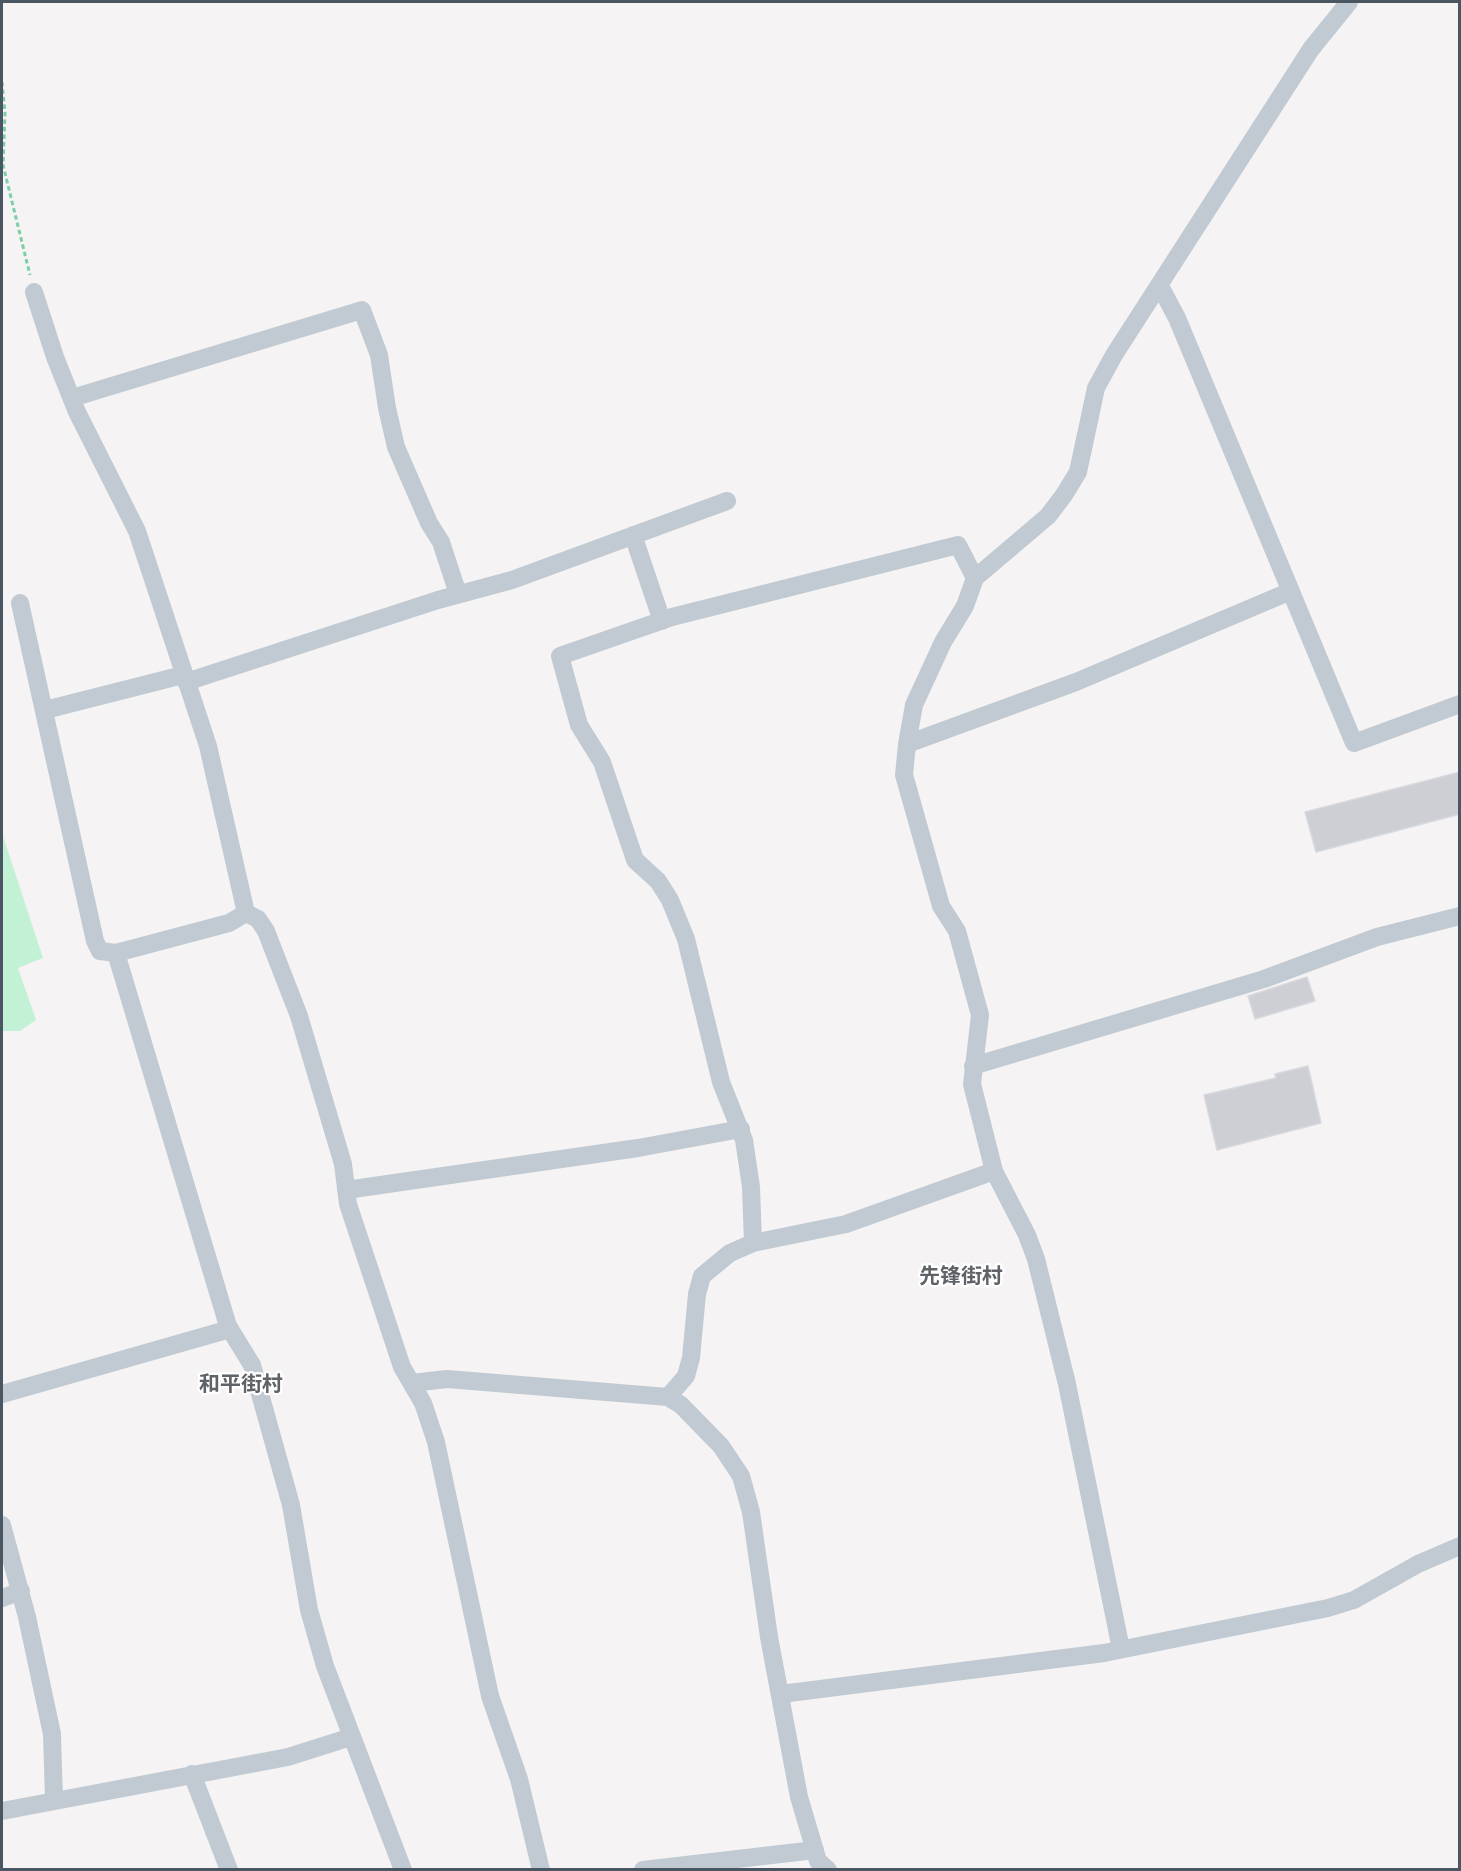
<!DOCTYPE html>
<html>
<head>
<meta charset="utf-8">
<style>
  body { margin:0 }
  #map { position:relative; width:1461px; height:1871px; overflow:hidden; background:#f5f3f3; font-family:"Fira Sans Condensed",sans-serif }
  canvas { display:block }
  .frame { position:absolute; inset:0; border:3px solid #4a5661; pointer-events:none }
</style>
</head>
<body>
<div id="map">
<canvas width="1461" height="1871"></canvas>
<div class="frame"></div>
</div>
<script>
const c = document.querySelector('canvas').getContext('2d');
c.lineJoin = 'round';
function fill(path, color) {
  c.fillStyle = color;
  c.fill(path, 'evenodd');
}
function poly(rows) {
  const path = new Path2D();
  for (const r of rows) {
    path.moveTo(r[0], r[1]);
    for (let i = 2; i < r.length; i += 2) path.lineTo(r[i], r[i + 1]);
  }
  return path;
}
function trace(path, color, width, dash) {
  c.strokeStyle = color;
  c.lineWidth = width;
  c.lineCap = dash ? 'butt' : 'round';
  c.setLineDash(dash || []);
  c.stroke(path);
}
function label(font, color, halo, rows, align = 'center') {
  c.font = font + ' "Fira Sans Condensed","Noto Sans SC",sans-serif';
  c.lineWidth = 4.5;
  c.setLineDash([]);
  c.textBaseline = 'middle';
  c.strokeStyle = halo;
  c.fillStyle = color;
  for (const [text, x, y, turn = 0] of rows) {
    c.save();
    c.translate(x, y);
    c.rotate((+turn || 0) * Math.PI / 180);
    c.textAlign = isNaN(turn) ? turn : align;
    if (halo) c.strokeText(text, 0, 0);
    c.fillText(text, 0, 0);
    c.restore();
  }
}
fill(poly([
  [2,833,43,958,18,968,36,1020,20,1031,2,1031]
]), '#c3f1d5');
const building = poly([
  [1460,772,1460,814,1316,852,1305,812,1460,772],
  [1307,977,1315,1001,1255,1019,1248,996,1307,977],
  [1308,1066,1321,1123,1217,1150,1204,1095,1276,1078,1275,1074,1308,1066]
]);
fill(building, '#cdcfd5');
trace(building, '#d7d9de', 1.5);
trace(poly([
  [2,82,5,113,3,165,30,275]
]), '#7ad0a6', 3, [4.5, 3]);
trace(poly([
  [1160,286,1177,318,1354,743,1460,704],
  [34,292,55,357,77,412,137,531,208,746,246,913,258,919,266,931,299,1016,343,1164,348,1204,402,1367,423,1403,436,1442,490,1696,519,1779,541,1870],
  [72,398,362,310,379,355,387,408,396,447,429,523,441,542,458,594],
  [633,535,662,621],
  [20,603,95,941,100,951,116,953,229,923,246,913],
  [186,682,438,600,512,580,727,501],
  [45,710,183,675],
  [907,744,1076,682,1291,591],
  [116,953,228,1326,252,1365,291,1505,309,1610,325,1666,403,1870],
  [973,1066,1264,979,1377,937,1460,916],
  [346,1190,638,1148,741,1129],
  [753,1243,751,1187,744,1140,721,1082,686,939,670,900,658,881,635,860,602,762,579,725,560,656,672,617,958,545,975,578],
  [412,1383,447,1379,668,1397,681,1405,721,1446,741,1476,751,1512,769,1637,799,1797,818,1861,828,1870],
  [2,1394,230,1329],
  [668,1397,686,1376,691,1358,697,1294,702,1276,730,1253,753,1243,846,1224,994,1171],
  [2,1525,27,1617,52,1734,54,1799],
  [2,1598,21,1591],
  [1121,1649,1067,1384,1036,1259,1027,1235,994,1171,972,1084,980,1015,957,931,941,906,910,796,904,775,907,744,914,705,943,642,965,606,975,578,1048,516,1064,495,1078,472,1096,388,1114,355,1311,49,1349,2],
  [781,1694,1104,1653,1328,1608,1354,1600,1418,1564,1460,1546],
  [192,1774,229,1870],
  [2,1811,288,1757,351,1737],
  [643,1870,815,1850]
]), '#c1cad2', 18);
label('bold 21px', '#5f6368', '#fff', [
  ["先锋街村",961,1277],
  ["和平街村",241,1385]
]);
</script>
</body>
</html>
